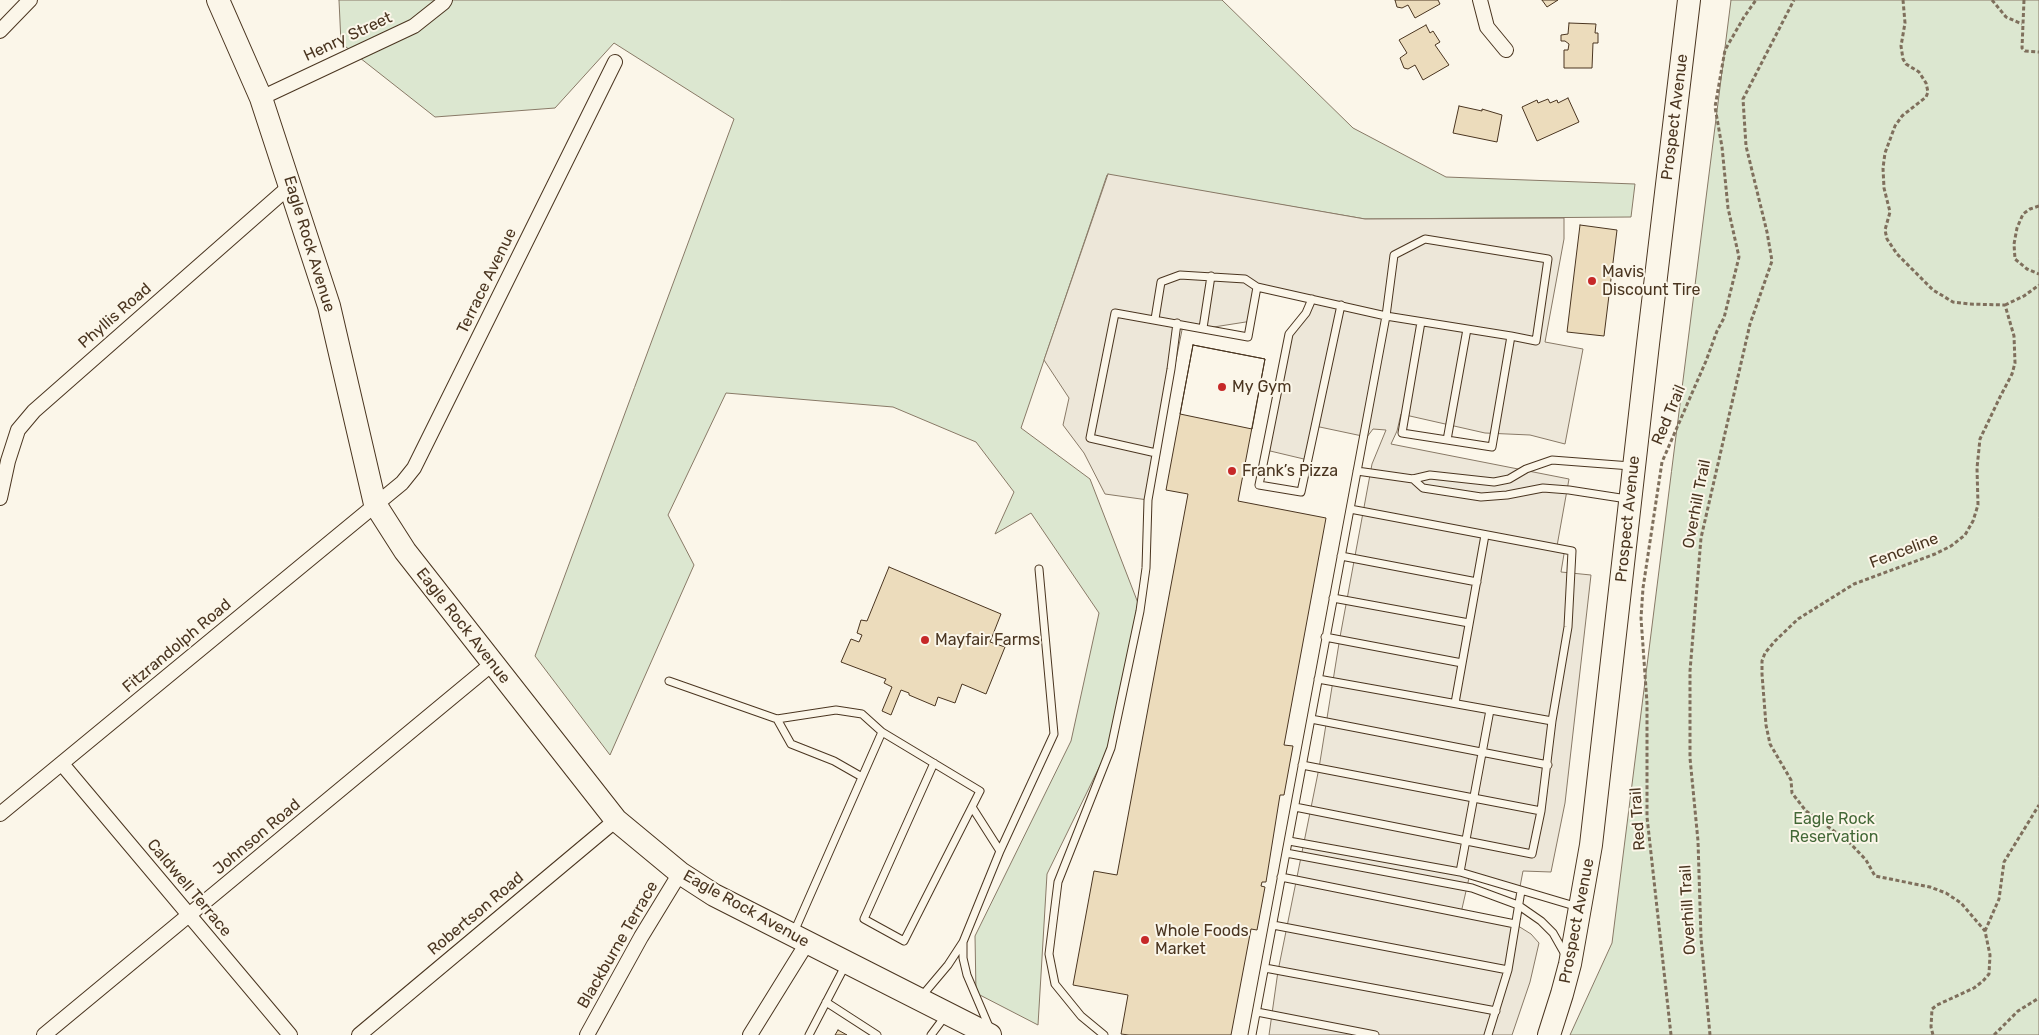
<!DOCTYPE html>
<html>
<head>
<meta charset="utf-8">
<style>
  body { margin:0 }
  canvas { display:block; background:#fbf6e9 }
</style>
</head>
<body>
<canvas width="2039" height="1035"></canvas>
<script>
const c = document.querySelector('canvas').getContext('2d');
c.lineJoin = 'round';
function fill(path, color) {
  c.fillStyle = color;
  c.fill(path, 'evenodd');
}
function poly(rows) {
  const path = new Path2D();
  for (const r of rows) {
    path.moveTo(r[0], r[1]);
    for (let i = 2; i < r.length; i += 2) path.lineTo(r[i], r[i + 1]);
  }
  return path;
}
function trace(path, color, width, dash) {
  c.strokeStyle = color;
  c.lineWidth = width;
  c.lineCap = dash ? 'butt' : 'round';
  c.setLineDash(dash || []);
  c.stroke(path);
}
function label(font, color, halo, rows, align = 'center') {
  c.font = font + ' Rubik,sans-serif';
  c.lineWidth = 4;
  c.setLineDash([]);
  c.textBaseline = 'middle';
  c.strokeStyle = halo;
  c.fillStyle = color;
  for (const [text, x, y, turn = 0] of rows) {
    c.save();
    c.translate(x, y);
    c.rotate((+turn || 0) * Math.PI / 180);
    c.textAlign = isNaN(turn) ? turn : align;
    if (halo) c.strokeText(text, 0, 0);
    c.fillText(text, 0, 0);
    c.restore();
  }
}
const green = poly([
  [339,0,1222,0,1353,128,1446,177,1635,184,1631,217,1365,219,1107,175,1021,428,1090,479,1138,603,1112,741,1047,874,1038,1025,976,993,975,936,1071,741,1099,613,1031,513,995,534,1014,492,976,442,893,407,726,393,668,515,694,565,610,755,535,656,734,119,614,43,555,108,435,117,341,43,339,0],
  [1731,0,2039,0,2039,1035,1570,1035,1612,943,1731,0]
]);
fill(green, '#dce7d0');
trace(green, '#887966', 1);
const parking = poly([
  [1108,174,1365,219,1564,218,1564,239,1545,342,1583,349,1565,444,1530,435,1485,433,1401,414,1397,431,1391,444,1569,479,1557,546,1565,548,1561,572,1591,575,1565,803,1551,872,1523,871,1519,892,1469,878,1461,913,1515,924,1531,934,1539,943,1530,982,1512,1035,1269,1035,1278,971,1319,768,1340,637,1372,464,1386,430,1373,429,1367,437,1315,426,1308,460,1266,450,1289,334,1312,299,1257,287,1252,321,1201,329,1183,325,1148,500,1105,494,1084,453,1063,425,1069,398,1044,360,1108,174]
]);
fill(parking, '#ede7d9');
trace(parking, '#887966', 1);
const building = poly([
  [1395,0,1438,0,1440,4,1415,18,1408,5,1402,8,1397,7,1395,0],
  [1542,0,1558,0,1547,7,1542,0],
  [1569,23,1596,24,1595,33,1598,33,1598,43,1593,43,1592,68,1564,68,1564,50,1568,50,1569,44,1565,41,1561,41,1561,35,1568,34,1569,23],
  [1426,25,1430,33,1433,31,1440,42,1435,45,1449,65,1423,80,1415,65,1408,69,1404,68,1400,58,1407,53,1399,40,1426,25],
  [1568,98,1579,122,1537,141,1522,107,1537,100,1538,103,1548,99,1550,103,1557,100,1558,103,1568,98],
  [1459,106,1482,111,1482,109,1502,115,1497,142,1453,133,1459,106],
  [1580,225,1617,230,1604,336,1567,332,1580,225],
  [1193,345,1265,359,1238,501,1326,518,1284,745,1293,746,1284,795,1280,795,1266,882,1262,882,1261,886,1265,887,1257,930,1251,929,1231,1035,1129,1035,1121,1034,1128,995,1073,985,1094,871,1117,875,1188,494,1166,490,1193,345],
  [1193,345,1265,359,1252,429,1180,414,1193,345],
  [889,567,1001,614,990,642,1005,647,986,694,962,684,955,703,938,697,935,706,909,695,909,693,901,690,891,715,882,711,892,687,884,683,886,679,841,662,851,639,859,642,862,635,857,633,861,620,867,621,889,567],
  [838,1030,847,1035,835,1035,838,1030]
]);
fill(building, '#ecdcbc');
trace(building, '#4a3520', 1);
const service = poly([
  [1257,287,1386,316,1511,336,1492,447,1402,433,1421,322],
  [1312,299,1306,313,1289,334,1259,485,1301,492,1341,305],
  [1155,319,1161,282,1180,275,1245,279,1257,287,1248,337,1115,313,1090,438,1156,453],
  [1203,328,1211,276],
  [1447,440,1467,329],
  [1357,471,1413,479,1430,475,1494,482,1509,479,1526,469,1552,460,1631,466],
  [1413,479,1423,488,1481,497,1507,495,1543,488,1569,490,1627,499],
  [1341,556,1477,582],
  [1333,598,1469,623],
  [1325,637,1462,663],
  [1318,679,1552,721],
  [669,681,777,719,836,710,862,714,882,732],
  [1455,703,1485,535],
  [777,719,791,744,834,761,862,777],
  [1311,719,1548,765],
  [1302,765,1541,811],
  [1295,807,1532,854,1541,811,1552,721,1568,627,1572,551,1350,509],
  [1289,841,1460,872,1578,907],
  [1000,851,1054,734,1039,569],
  [1286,853,1472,888,1518,905,1541,921,1553,933,1566,956],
  [1460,872,1490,710],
  [1281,877,1515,924],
  [1273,925,1508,970],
  [794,932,882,732,980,791,904,941,864,919,934,763],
  [963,942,963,958,967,975,990,1029],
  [1265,968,1496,1011],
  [921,997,948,965,963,942,1000,851,972,807],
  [826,1002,877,1035],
  [1257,1012,1375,1035],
  [809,1035,846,964],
  [931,1035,946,1015],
  [1104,1035,1081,1016,1055,984,1049,954,1058,882,1111,748,1140,611,1146,568,1148,500,1171,369,1177,323],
  [1252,1035,1386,316,1394,255,1425,239,1548,259,1536,341,1511,336],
  [1488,1035,1508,970,1521,891]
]);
const minor = poly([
  [1480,0,1487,27,1506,50],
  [0,31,30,0],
  [261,98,414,26,443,3,445,0],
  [0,498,8,461,18,430,34,411,290,186],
  [62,764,290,1035],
  [0,814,402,483,414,468,615,62],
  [44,1035,492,664],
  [359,1035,616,820],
  [587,1035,641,937,680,873],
  [750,1035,807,943]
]);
const primary = poly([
  [218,0,261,98,329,306,375,504,405,551,616,820,680,873,714,895,990,1035],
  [1549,1035,1562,994,1570,964,1591,845,1648,344,1689,0]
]);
trace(service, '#4a3520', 9);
trace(minor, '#4a3520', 16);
trace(primary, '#4a3520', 24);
trace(poly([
  [1903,0,1905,23,1901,46,1903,59,1906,64,1919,72,1926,83,1928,92,1926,97,1902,116,1895,126,1885,153,1883,168,1884,188,1890,212,1885,230,1887,239,1897,254,1933,290,1953,302,1969,304,2005,305,2014,336,2015,363,2012,374,2000,397,1980,439,1977,468,1978,505,1973,521,1965,535,1951,546,1935,554,1854,584,1798,619,1775,641,1765,653,1762,661,1762,674,1766,725,1770,744,1791,780,1792,793,1806,811,1848,841,1866,860,1875,876,1930,887,1946,893,1961,903,1985,931,1990,955,1989,974,1983,981,1974,988,1937,1005,1932,1009,1931,1027,1933,1035],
  [1992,0,2006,17,2022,24],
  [2024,0,2022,48,2025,51,2039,52],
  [2039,206,2030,209,2023,214,2017,228,2014,244,2015,259,2027,269,2039,274],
  [2005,305,2024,296,2039,285],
  [1985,931,1999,899,2004,862,2039,805],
  [1671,1035,1647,817,1647,703,1641,618,1643,588,1662,462,1706,361,1717,331,1724,318,1739,257,1728,208,1722,147,1715,107,1725,50,1744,17,1756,0],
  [1710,1035,1701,938,1698,841,1690,758,1690,671,1701,538,1750,324,1772,261,1767,232,1746,146,1743,99,1794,0],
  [1994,1035,2018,1011,2039,998]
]), '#7f6f5c', 3, [4, 2.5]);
trace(service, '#fbf6e9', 7);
trace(minor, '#fbf6e9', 14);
trace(primary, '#fbf6e9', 22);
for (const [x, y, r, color] of [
  [1592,281,5,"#c62828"],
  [1222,387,5,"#c62828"],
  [1232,471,5,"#c62828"],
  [925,640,5,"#c62828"],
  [1145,940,5,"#c62828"]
]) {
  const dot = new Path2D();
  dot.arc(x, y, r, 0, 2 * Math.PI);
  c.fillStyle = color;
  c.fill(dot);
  trace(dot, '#fbf6e9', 2);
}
label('16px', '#4a3520', '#fbf6e9', [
  ["Henry Street",348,37,-25],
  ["Prospect Avenue",1675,117,-83],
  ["Eagle Rock Avenue",309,244,73],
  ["Terrace Avenue",487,281,-64],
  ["Phyllis Road",115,316,-41],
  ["Red Trail",1669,415,-67],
  ["Overhill Trail",1697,504,-79],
  ["Prospect Avenue",1628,519,-84],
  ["Fenceline",1904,551,-21],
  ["Eagle Rock Avenue",463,626,52],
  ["Fitzrandolph Road",177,646,-40],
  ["Red Trail",1638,819,-94],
  ["Johnson Road",257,837,-40],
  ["Caldwell Terrace",189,888,50],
  ["Eagle Rock Avenue",746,909,29],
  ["Overhill Trail",1688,910,-93],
  ["Robertson Road",476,914,-40],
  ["Prospect Avenue",1577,921,-79],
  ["Blackburne Terrace",618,945,-60]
]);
label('16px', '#4a3520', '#fbf6e9', [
  ["Mavis",1602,272],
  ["Discount Tire",1602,290],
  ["My Gym",1232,387],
  ["Frank’s Pizza",1242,471],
  ["Mayfair Farms",935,640],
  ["Whole Foods",1155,931],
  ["Market",1155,949]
], 'left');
label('16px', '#436837', '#fbf6e9', [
  ["Eagle Rock",1834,819],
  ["Reservation",1834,837]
]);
</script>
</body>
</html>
